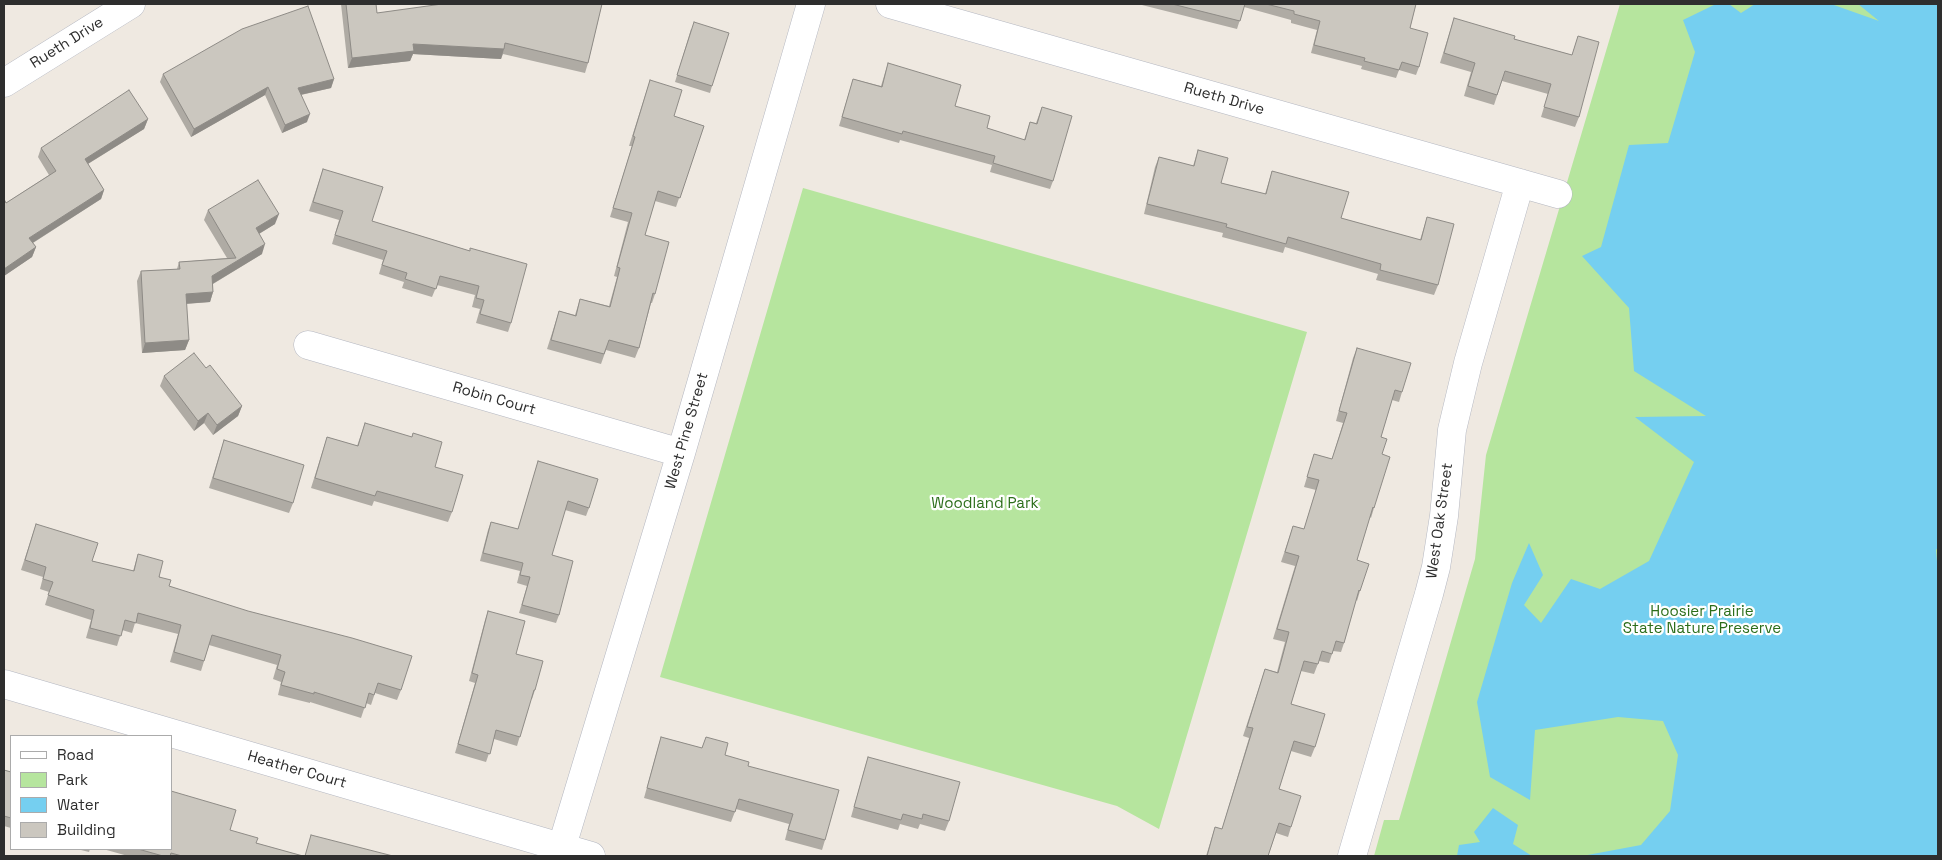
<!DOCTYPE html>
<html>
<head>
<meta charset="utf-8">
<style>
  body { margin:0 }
  #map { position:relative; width:1942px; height:860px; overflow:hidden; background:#efe9e1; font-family:"Space Grotesk",sans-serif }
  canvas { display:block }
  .frame { position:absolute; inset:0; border:5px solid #2e2e2e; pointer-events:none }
  .legend { position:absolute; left:10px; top:735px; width:162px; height:115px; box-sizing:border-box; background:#fff; border:1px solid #ababab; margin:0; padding:6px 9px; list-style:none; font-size:15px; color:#2e2e2e }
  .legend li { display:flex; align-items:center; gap:10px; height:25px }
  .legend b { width:25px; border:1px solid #ababab }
</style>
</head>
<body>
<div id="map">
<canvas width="1942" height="860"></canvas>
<div class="frame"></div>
<ul class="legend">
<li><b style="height:6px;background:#fff"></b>Road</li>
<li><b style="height:14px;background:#b6e59e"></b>Park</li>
<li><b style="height:14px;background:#75cff0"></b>Water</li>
<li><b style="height:14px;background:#cbc7bf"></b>Building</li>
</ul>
</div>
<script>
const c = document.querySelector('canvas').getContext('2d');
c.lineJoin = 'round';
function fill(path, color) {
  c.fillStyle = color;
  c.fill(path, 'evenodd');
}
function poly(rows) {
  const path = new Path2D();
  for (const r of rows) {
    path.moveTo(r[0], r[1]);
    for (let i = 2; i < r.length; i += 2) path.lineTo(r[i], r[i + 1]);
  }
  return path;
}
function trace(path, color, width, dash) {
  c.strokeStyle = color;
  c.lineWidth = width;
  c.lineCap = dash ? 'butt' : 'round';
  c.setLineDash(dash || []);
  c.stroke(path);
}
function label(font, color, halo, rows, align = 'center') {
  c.font = font + ' "Space Grotesk",sans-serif';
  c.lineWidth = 4.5;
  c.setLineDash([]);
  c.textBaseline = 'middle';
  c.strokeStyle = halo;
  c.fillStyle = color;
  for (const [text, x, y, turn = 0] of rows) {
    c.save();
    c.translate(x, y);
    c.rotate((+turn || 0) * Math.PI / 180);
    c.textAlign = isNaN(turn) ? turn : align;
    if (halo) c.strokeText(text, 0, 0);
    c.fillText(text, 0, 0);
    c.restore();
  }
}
fill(poly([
  [1620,4,1938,4,1938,856,1374,856,1384,820,1399,820,1475,559,1486,455],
  [803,188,1307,332,1159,829,1117,806,660,677]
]), '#b6e59e');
fill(poly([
  [1716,4,1729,4,1741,13,1755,4,1831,4,1879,21,1858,4,1938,4,1938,547,1936,550,1938,573,1938,856,1582,856,1641,845,1670,811,1678,755,1663,721,1618,717,1535,730,1530,800,1490,777,1477,702,1512,583,1529,543,1543,575,1524,605,1541,623,1571,579,1600,589,1649,561,1694,462,1635,417,1706,416,1634,371,1629,308,1582,256,1601,247,1629,145,1668,143,1695,52,1683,20],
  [1493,808,1518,825,1513,844,1532,856,1457,856,1459,845,1480,842,1474,832]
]), '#75cff0');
const street = poly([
  [890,4,1558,194],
  [4,83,131,4],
  [308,345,681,453],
  [4,684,591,856],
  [559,856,681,453,811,4],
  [1352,856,1429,594,1436,567,1444,516,1452,430,1468,363,1520,183]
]);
trace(street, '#b4b7c1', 29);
trace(street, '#fff', 28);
fill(poly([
  [341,4,376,4,377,13,439,5,439,4,602,4,588,63,585,73,503,54,501,59,413,54,410,61,348,68],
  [1138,4,1416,4,1410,28,1419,67,1416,75,1399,70,1396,78,1361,69,1362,66,1311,53,1317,30,1291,23,1291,20,1244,7,1237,29],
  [1454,18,1514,39,1572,55,1578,36,1579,117,1575,127,1541,117,1548,94,1502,81,1494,105,1464,96,1471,72,1440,63],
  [691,29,712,86,710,93,675,82],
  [888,63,955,106,987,128,1024,140,1030,122,1036,123,1042,107,1053,181,1050,189,990,172,992,165,900,140,899,143,839,126,853,79,881,86],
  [163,74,334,79,331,88,301,95,307,122,282,133,265,95,191,137,160,82],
  [650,80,674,116,704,126,676,207,655,201,645,235,655,294,652,303,651,303,639,348,635,358,606,350,601,364,547,349,559,311,575,315,580,299,609,306,617,277,614,276,628,222,610,217,632,146,629,146],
  [148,119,144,129,88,164,104,190,101,199,33,243,36,247,32,257,4,276,4,199,6,203,49,175,38,157,41,148],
  [1198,150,1221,183,1265,194,1272,171,1341,218,1420,240,1427,217,1438,285,1434,295,1376,280,1378,274,1285,247,1283,253,1222,237,1223,233,1144,214,1155,167,1159,157,1193,166],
  [323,169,372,221,470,251,511,323,508,332,476,323,480,309,472,307,475,295,437,285,432,297,402,288,404,282,379,274,383,260,332,244,339,220,309,211],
  [208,210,275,224,259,234,262,254,213,284,213,292,210,302,186,304,189,340,185,350,142,353,137,281,141,271,177,269,179,262,227,258,204,220],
  [1357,348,1402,392,1399,402,1392,400,1381,437,1382,454,1374,508,1371,518,1370,517,1357,560,1360,591,1357,601,1356,600,1344,643,1341,652,1333,651,1329,663,1319,661,1314,674,1301,671,1291,704,1315,747,1311,757,1291,751,1279,789,1291,827,1288,837,1276,833,1268,856,1206,856,1215,827,1222,829,1249,738,1243,736,1265,669,1277,672,1285,642,1273,639,1295,566,1281,562,1293,526,1304,529,1316,490,1304,487,1314,454,1332,459,1343,423,1336,421,1353,358],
  [206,368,242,406,238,416,213,435,204,423,194,431,160,386,164,376],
  [365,423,435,467,452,512,448,522,374,501,372,506,311,488,327,437,357,446],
  [224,440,293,503,289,513,209,488],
  [538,461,589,508,586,516,565,510,552,555,559,615,556,623,519,613,527,586,517,583,520,571,480,561,488,530,491,522,518,529],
  [36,524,92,561,133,571,138,554,169,586,401,690,397,700,375,693,371,705,366,703,361,718,310,702,310,703,278,695,281,682,273,679,277,665,209,645,201,671,170,662,178,634,135,623,132,633,122,630,117,646,86,638,91,620,45,605,49,592,40,589,43,577,21,570],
  [488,611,516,654,535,690,532,699,531,698,517,746,494,739,486,762,455,753,475,683,469,681,485,620],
  [661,737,702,748,706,737,725,755,748,766,825,840,822,850,785,840,789,824,736,809,731,822,644,798,658,747],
  [868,757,949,821,945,831,920,824,918,829,900,824,898,830,851,817,865,767],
  [4,770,11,772,11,828,4,826],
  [230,830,256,843,303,856,128,856,103,849,171,849],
  [77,849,90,849,89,852]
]), '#afaba4');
fill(poly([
  [413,44,504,49,501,59,413,54,410,61,348,68,352,58],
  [334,79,331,88,295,96,298,88],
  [268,87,265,95,191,137,194,129],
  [310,114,307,122,282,133,285,125],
  [148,119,144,129,81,168,85,159],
  [104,190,101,199,26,247,29,238],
  [279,214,275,224,252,238,256,228],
  [265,244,262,254,209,286,212,276],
  [36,247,32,257,4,276,4,269],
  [213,292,210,302,182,304,186,294],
  [189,340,185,350,142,353,145,343],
  [242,406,238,416,213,435,217,425],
  [208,413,204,423,194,431,198,421]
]), '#8e8b86');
const building = poly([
  [346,4,376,4,377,13,442,4,602,4,588,63,505,43,504,49,413,44,414,51,352,58,346,4],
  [1172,4,1245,4,1240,21,1172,4],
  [1266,4,1416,4,1410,28,1428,33,1419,67,1402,62,1399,70,1364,61,1365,58,1314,45,1320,21,1294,14,1294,11,1266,4],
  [308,6,334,79,298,88,310,114,285,125,268,87,194,129,163,74,242,29,308,6],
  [1454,18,1515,36,1514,39,1572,55,1578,36,1599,42,1579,117,1544,107,1551,84,1505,71,1497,95,1468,86,1475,63,1444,53,1454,18],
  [694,22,729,33,712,86,677,75,694,22],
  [888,63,961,85,955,106,990,116,987,128,1025,140,1030,122,1037,124,1042,107,1072,116,1053,181,993,163,995,156,903,131,902,134,842,117,853,79,882,87,888,63],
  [650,80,682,90,674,116,704,126,680,198,658,191,645,235,669,242,655,294,653,293,639,348,609,340,604,354,551,340,559,311,576,316,580,299,610,307,620,268,617,267,632,213,613,208,635,137,633,136,650,80],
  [129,90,148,119,85,159,104,190,29,238,36,247,4,269,4,199,6,203,56,171,41,148,129,90],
  [1198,150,1228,158,1221,183,1266,194,1272,171,1349,192,1341,218,1421,240,1427,217,1454,224,1438,285,1380,270,1381,264,1288,237,1286,244,1226,227,1227,224,1147,204,1159,157,1194,166,1198,150],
  [323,169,383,187,372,221,470,251,470,248,527,264,511,323,480,314,484,300,476,298,479,286,440,276,436,289,405,279,407,273,382,265,387,251,335,235,343,211,313,202,323,169],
  [258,180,279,214,256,228,265,244,212,276,213,292,186,294,189,340,145,343,141,271,180,269,179,262,236,258,208,210,258,180],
  [1357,348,1411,363,1402,392,1395,390,1381,437,1387,439,1382,454,1390,457,1374,508,1373,507,1357,560,1369,564,1360,591,1359,590,1344,643,1336,641,1332,654,1322,651,1318,664,1304,661,1291,704,1325,714,1315,747,1294,741,1279,789,1301,796,1291,827,1279,823,1268,856,1207,856,1215,827,1222,829,1253,728,1247,727,1265,669,1278,673,1289,632,1277,629,1299,556,1285,552,1293,526,1304,529,1319,480,1307,477,1314,454,1332,459,1347,413,1339,411,1357,348],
  [194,353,206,368,210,365,242,406,217,425,208,413,198,421,164,376,194,353],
  [365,423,412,437,413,433,442,442,435,467,463,475,452,512,377,491,375,496,315,478,327,437,358,446,365,423],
  [224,440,304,465,293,503,213,478,224,440],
  [538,461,598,479,589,508,568,501,552,555,573,561,559,615,522,605,530,577,520,575,523,563,483,553,491,522,518,529,538,461],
  [36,524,98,543,92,561,134,571,138,554,163,561,159,577,171,580,169,586,248,611,352,638,412,656,401,690,378,683,374,695,369,693,365,708,314,692,314,694,281,685,285,672,277,669,281,655,212,635,204,661,174,652,181,625,138,613,136,623,125,620,121,636,90,628,94,610,48,595,53,582,43,579,46,567,25,560,36,524],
  [488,611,525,621,516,654,543,661,535,690,534,690,520,737,496,730,490,754,458,744,478,675,472,673,488,611],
  [661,737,702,748,706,737,728,743,725,755,749,762,748,766,839,790,825,840,788,830,793,814,739,799,735,812,647,788,661,737],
  [868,757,960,782,949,821,923,814,922,819,903,814,901,820,854,807,868,757],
  [4,770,11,772,11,818,4,816,4,770],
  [171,791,236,810,230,830,258,838,256,843,303,856,182,856,171,853,170,856,163,856,138,849,171,849,171,791],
  [311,835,393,856,305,856,311,835]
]);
fill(building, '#cbc7bf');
trace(building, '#8e8b86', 1);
label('15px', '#2e2e2e', '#fff', [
  ["Rueth Drive",67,43,-32],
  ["Rueth Drive",1224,99,16],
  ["Robin Court",494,399,16],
  ["West Pine Street",687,431,-74],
  ["West Oak Street",1440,521,-82],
  ["Heather Court",297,770,16]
]);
label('15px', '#2c6e1b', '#fff', [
  ["Woodland Park",985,504],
  ["Hoosier Prairie",1702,612],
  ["State Nature Preserve",1702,629]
]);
</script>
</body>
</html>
